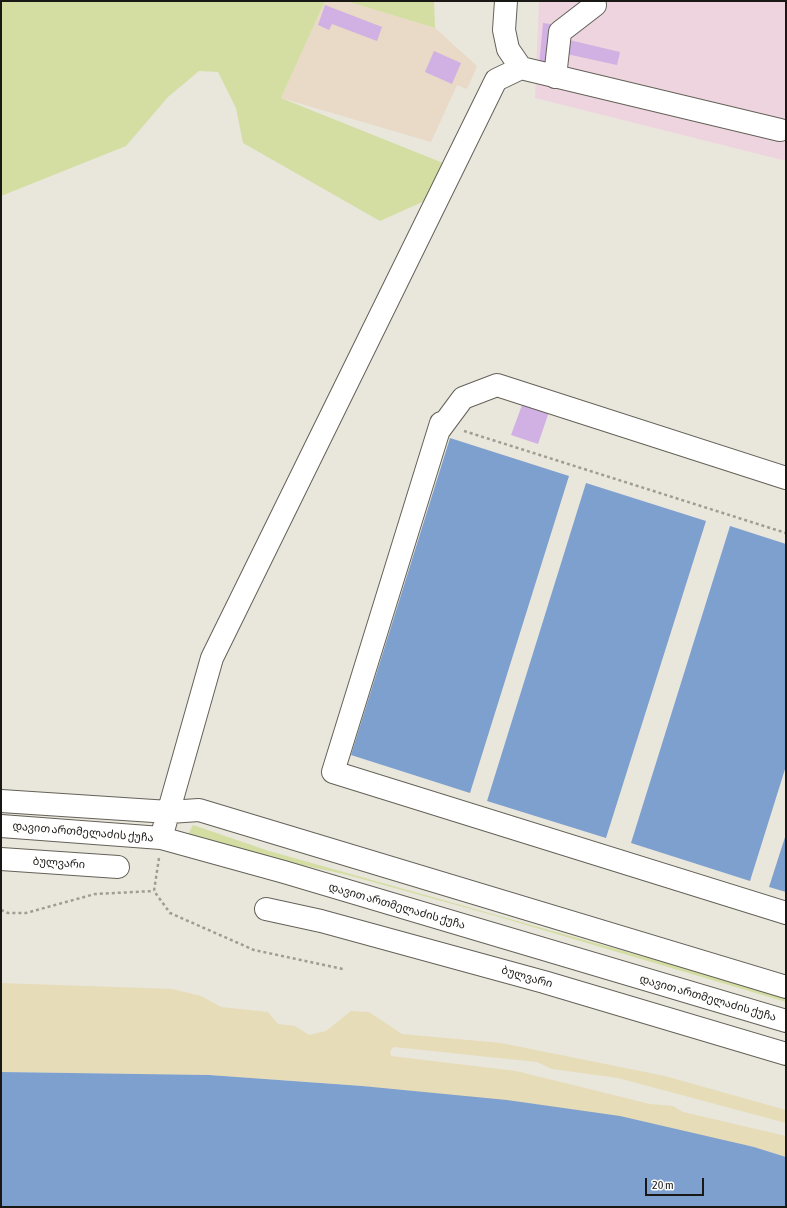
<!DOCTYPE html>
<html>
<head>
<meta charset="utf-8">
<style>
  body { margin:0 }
  #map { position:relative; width:787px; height:1208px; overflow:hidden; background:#e9e6dc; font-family:"Asap Condensed",sans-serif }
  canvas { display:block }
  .frame { position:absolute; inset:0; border:2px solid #1a1815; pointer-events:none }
  .scale { position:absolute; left:645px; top:1178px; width:59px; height:18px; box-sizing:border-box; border:2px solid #1a1815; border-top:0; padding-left:5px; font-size:12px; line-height:14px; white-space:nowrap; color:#1a1815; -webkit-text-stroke:3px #fff; paint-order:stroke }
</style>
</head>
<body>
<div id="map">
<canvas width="787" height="1208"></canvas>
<div class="frame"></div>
<div class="scale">20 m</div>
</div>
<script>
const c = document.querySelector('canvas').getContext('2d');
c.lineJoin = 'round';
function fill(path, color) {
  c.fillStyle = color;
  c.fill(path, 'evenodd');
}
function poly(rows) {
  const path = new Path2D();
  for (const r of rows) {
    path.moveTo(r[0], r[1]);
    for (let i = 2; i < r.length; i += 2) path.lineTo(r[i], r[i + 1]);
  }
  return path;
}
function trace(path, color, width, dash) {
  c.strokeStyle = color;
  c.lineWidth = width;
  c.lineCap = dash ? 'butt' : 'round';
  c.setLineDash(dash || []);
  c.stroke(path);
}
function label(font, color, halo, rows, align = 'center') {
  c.font = font + ' "Asap Condensed","Noto Sans Georgian",sans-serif';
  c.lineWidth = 3;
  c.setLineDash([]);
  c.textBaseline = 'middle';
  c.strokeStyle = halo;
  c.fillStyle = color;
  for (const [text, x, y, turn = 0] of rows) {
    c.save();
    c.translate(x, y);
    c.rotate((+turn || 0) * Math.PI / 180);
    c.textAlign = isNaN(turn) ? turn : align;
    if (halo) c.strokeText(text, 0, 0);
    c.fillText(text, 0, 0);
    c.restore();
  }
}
fill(poly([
  [539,1,786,1,786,161,535,98]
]), '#edd4df');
fill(poly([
  [325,1,346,1,435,28,477,66,467,89,457,85,431,142,281,98]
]), '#e9d9c7');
fill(poly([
  [1,1,325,1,281,98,453,167,440,194,380,221,243,143,236,108,218,72,199,71,168,97,126,146,1,196],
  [346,1,434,1,435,28],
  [193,825,269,851,666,963,786,999,786,1002,496,916,344,874,185,840]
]), '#d4dea3');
fill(poly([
  [1,983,172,989,201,996,221,1007,268,1012,278,1024,295,1026,309,1035,326,1031,351,1011,369,1012,402,1034,501,1043,665,1076,786,1110,786,1123,618,1078,552,1069,537,1062,394,1047,390,1051,391,1056,516,1071,650,1104,673,1106,683,1112,786,1136,786,1157,754,1147,362,1086,209,1075,1,1072]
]), '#e6dcb7');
fill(poly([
  [450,438,569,476,470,793,351,755],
  [586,483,706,521,606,838,487,801],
  [730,526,786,544,786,766,750,881,631,843],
  [786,834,786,892,769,887],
  [1,1072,209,1075,362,1086,507,1100,620,1116,754,1147,786,1157,786,1207,1,1207]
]), '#7ea0ce');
fill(poly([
  [325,5,382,27,377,41,332,24,329,30,318,25],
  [543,23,558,25,553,68,539,66],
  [565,39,620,52,617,65,562,53],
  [434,51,461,63,452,84,425,72],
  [525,397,551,406,538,444,511,435]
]), '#d1b0e3');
const minor = poly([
  [506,1,504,30,508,49,521,68],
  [555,77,560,32,595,5],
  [786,478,497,385,463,398,440,429,441,423,333,772,786,913],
  [1,801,169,812,199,810,786,987],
  [1,826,161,838,284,872,786,1021],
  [161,838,212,658,496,80,521,68,780,130],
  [1,859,118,867],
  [266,909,321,921,544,982,786,1054]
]);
trace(minor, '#646158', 24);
trace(poly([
  [464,431,786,533],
  [159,858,154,891,170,913,254,950,343,969],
  [1,910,8,913,26,913,95,894,154,891]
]), '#9f9c95', 2.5, [3, 3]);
trace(minor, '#fff', 22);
label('11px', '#1a1815', '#fff', [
  ["დავით ართმელაძის ქუჩა",83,832,5],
  ["ბულვარი",59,863,4],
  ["დავით ართმელაძის ქუჩა",397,906,16],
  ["ბულვარი",527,977,16],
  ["დავით ართმელაძის ქუჩა",708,998,16]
]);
</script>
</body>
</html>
